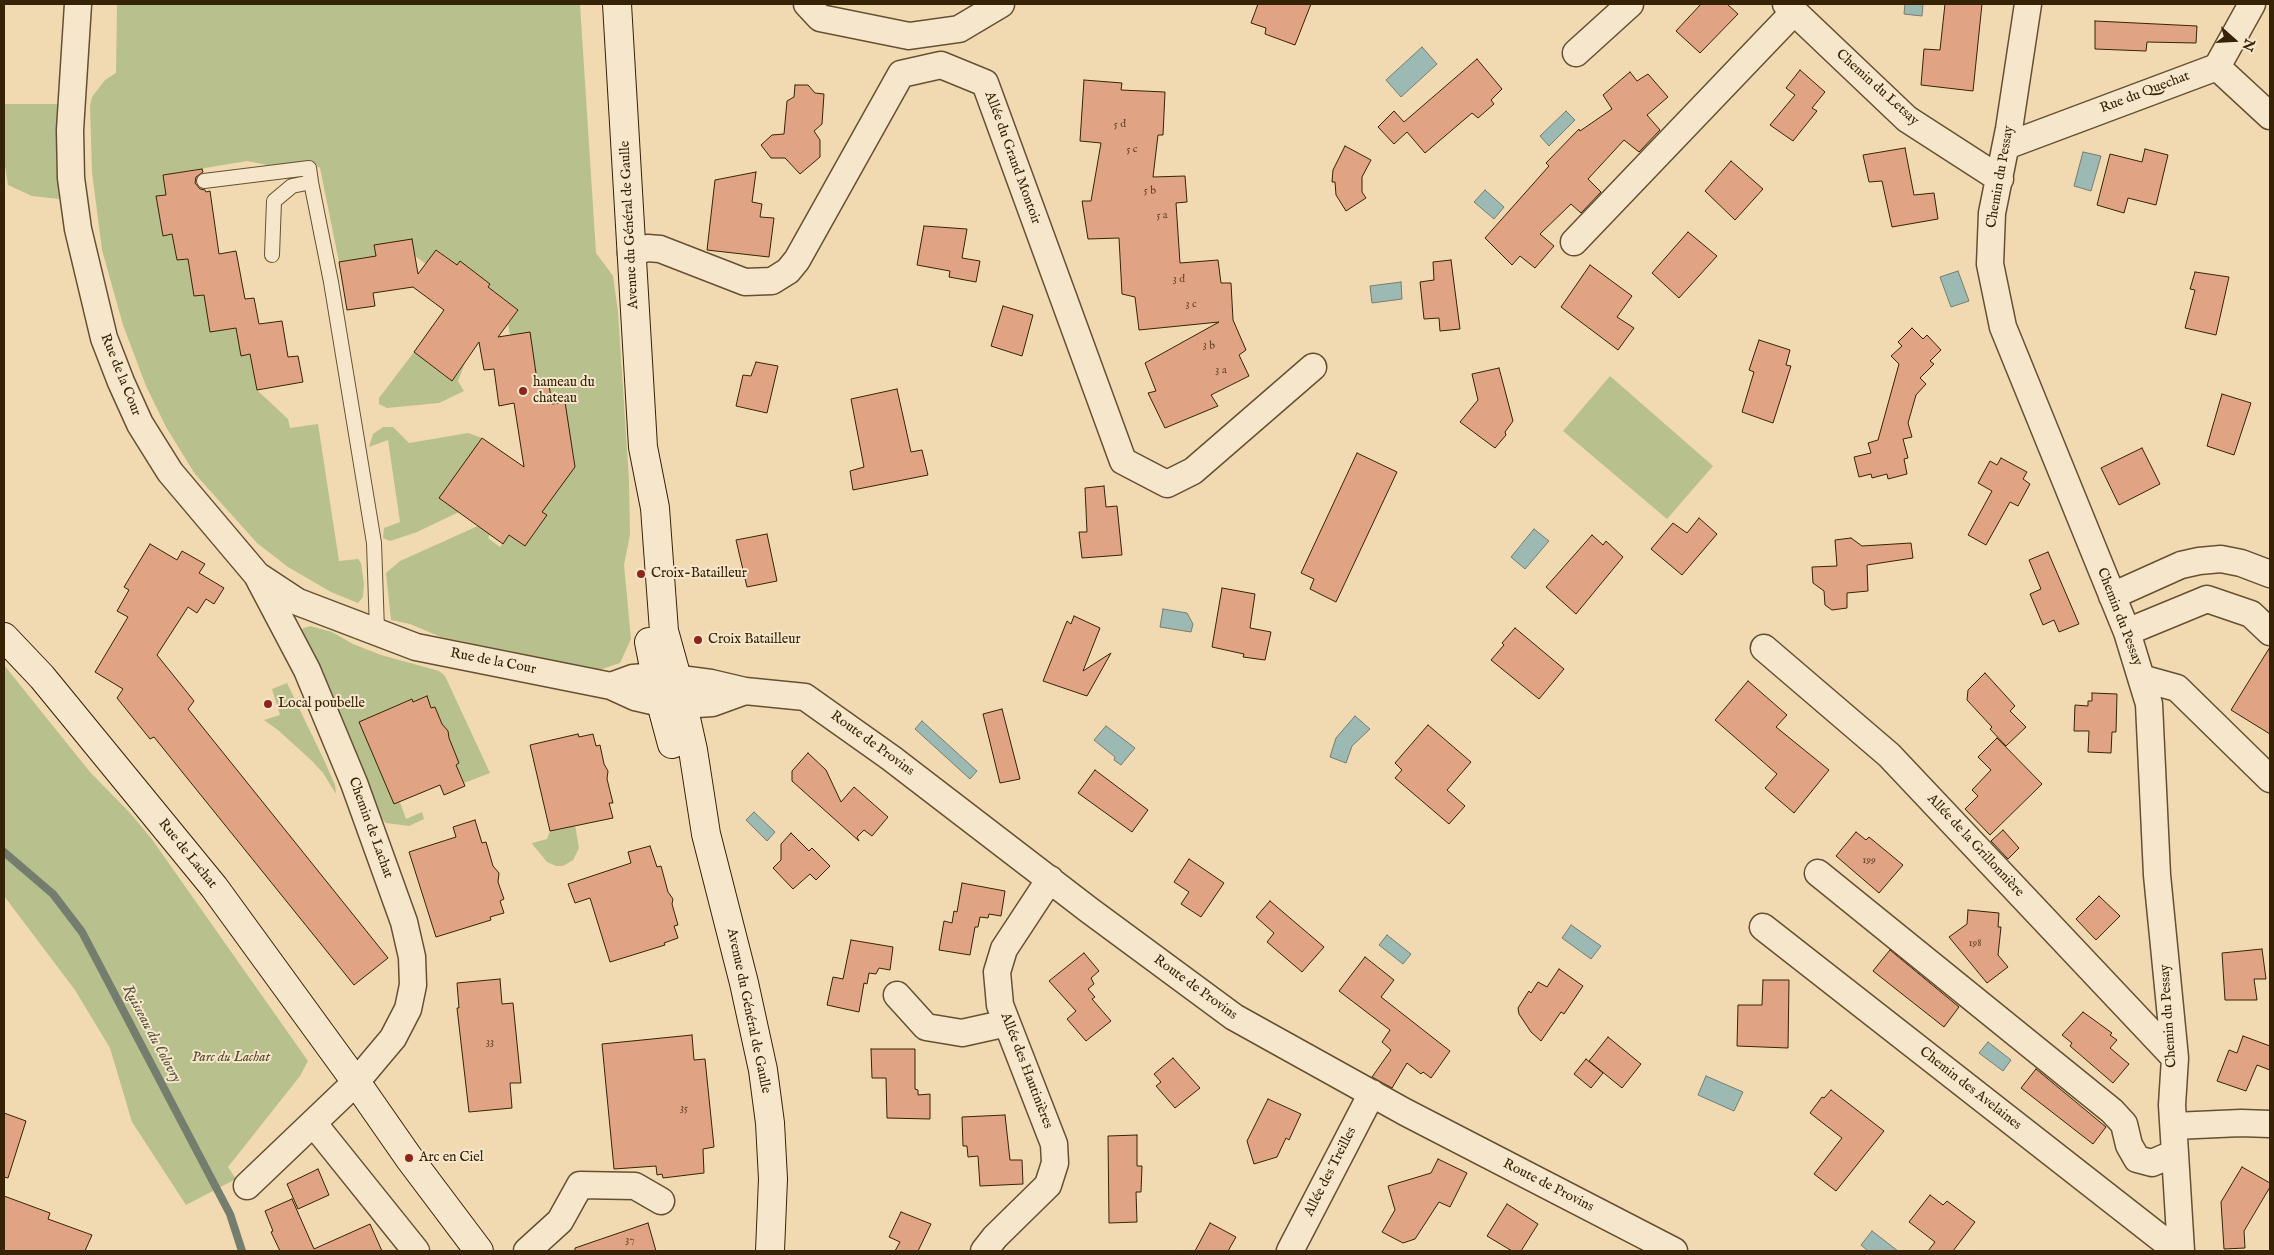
<!DOCTYPE html>
<html>
<head>
<meta charset="utf-8">
<style>
  body { margin:0 }
  #map { position:relative; width:2274px; height:1255px; overflow:hidden; background:#f1dab1; font-family:"IM FELL English",serif }
  canvas { display:block }
  .frame { position:absolute; inset:0; border:5px solid #362306; pointer-events:none }
  .north { position:absolute; left:2209px; top:15px; width:50px; height:50px; -webkit-text-stroke:4px #f6e7cc; paint-order:stroke; rotate:109deg; font-size:14px; font-weight:700; line-height:20px; text-align:center; color:#362306 }
  .north::after { content:''; display:block; margin:auto; width:18px; height:22px; background:#362306; clip-path:polygon(50% 0,100% 100%,50% 72%,0 100%) }
</style>
</head>
<body>
<div id="map">
<canvas width="2274" height="1255"></canvas>
<div class="frame"></div>
<div class="north">N</div>
</div>
<script>
const c = document.querySelector('canvas').getContext('2d');
c.lineJoin = 'round';
function fill(path, color) {
  c.fillStyle = color;
  c.fill(path, 'evenodd');
}
function poly(rows) {
  const path = new Path2D();
  for (const r of rows) {
    path.moveTo(r[0], r[1]);
    for (let i = 2; i < r.length; i += 2) path.lineTo(r[i], r[i + 1]);
  }
  return path;
}
function trace(path, color, width, dash) {
  c.strokeStyle = color;
  c.lineWidth = width;
  c.lineCap = dash ? 'butt' : 'round';
  c.setLineDash(dash || []);
  c.stroke(path);
}
function label(font, color, halo, rows, align = 'center') {
  c.font = font + ' "IM FELL English",serif';
  c.lineWidth = 4;
  c.setLineDash([]);
  c.textBaseline = 'middle';
  c.strokeStyle = halo;
  c.fillStyle = color;
  for (const [text, x, y, turn = 0] of rows) {
    c.save();
    c.translate(x, y);
    c.rotate((+turn || 0) * Math.PI / 180);
    c.textAlign = isNaN(turn) ? turn : align;
    if (halo) c.strokeText(text, 0, 0);
    c.fillText(text, 0, 0);
    c.restore();
  }
}
fill(poly([
  [117,4,580,4,596,253,613,276,618,312,629,480,630,535,624,565,631,639,620,663,593,672,559,669,524,654,441,637,410,624,391,620,386,573,400,561,478,526,490,534,488,538,500,547,509,535,525,546,546,515,542,512,565,468,575,466,571,440,561,441,564,402,552,404,548,379,537,380,510,335,508,324,518,310,488,287,490,284,460,262,457,265,437,250,426,264,415,256,412,240,374,246,376,256,339,262,320,168,316,166,282,168,247,161,163,175,166,195,156,197,163,235,172,234,177,260,188,259,194,296,204,295,210,332,236,328,241,355,250,354,257,390,288,419,290,428,318,424,339,561,358,559,361,563,364,584,363,597,358,603,331,592,288,567,257,543,195,474,166,427,146,386,123,325,102,250,92,172,90,106,92,97,105,80,116,73],
  [4,104,57,104,56,153,59,199,32,196,8,185,4,159],
  [414,352,452,381,465,363,458,381,464,391,439,403,387,408,379,404,379,398],
  [1610,376,1713,466,1667,519,1563,431],
  [383,427,393,427,409,443,468,433,482,438,459,512,417,532,390,541,383,538,384,528,400,522,388,440,369,447,373,434],
  [310,626,332,632,353,644,381,655,439,671,445,676,490,773,464,783,456,765,459,763,449,750,448,731,443,728,435,707,431,708,427,697,413,702,411,699,360,722,394,804,400,802,406,819,422,812,424,819,409,826,386,823,378,815,303,640,301,629],
  [4,665,90,772,130,813,151,838,308,1061,300,1076,228,1167,236,1179,186,1205,132,1122,110,1048,75,990,4,896],
  [287,683,324,760,335,785,336,794,323,773,312,761,278,730,264,720,280,715,272,689],
  [575,825,579,848,573,860,563,866,556,866,547,862,533,845,532,843,547,839,550,831]
]), '#b8c08d');
const water = poly([
  [1905,4,1923,4,1922,16,1904,14,1905,4],
  [1422,47,1437,64,1401,97,1386,80,1422,47],
  [1566,111,1575,120,1549,146,1540,136,1566,111],
  [2083,152,2101,156,2091,191,2074,186,2083,152],
  [1485,190,1504,207,1494,219,1474,202,1485,190],
  [1958,271,1969,301,1951,307,1940,277,1958,271],
  [1401,282,1402,299,1372,303,1370,286,1401,282],
  [1534,529,1549,541,1525,569,1511,557,1534,529],
  [1163,609,1187,613,1193,624,1191,632,1160,627,1163,609],
  [1355,716,1370,729,1352,746,1346,763,1330,757,1336,738,1355,716],
  [922,721,977,771,970,779,915,729,922,721],
  [1106,726,1135,748,1121,765,1114,760,1115,757,1094,740,1106,726],
  [754,812,775,832,767,841,746,820,754,812],
  [1571,925,1601,946,1591,959,1562,938,1571,925],
  [1387,935,1411,954,1403,964,1379,945,1387,935],
  [1988,1042,2011,1060,2003,1071,1979,1053,1988,1042],
  [1706,1076,1743,1092,1734,1111,1698,1095,1706,1076],
  [1872,1231,1898,1251,1868,1251,1861,1245,1872,1231]
]);
fill(water, '#9db9b4');
trace(water, '#747d6e', 1);
trace(poly([
  [4,852,53,894,82,932,230,1214,242,1251]
]), '#747d6e', 8);
const building = poly([
  [1258,4,1311,4,1295,45,1265,34,1266,28,1251,23,1258,4],
  [1701,4,1727,4,1738,14,1700,53,1676,31,1701,4],
  [1945,4,1982,4,1973,91,1921,85,1924,49,1940,50,1945,4],
  [2095,21,2197,26,2196,43,2147,42,2146,51,2095,49,2095,21],
  [1477,59,1502,89,1491,100,1494,104,1478,118,1472,113,1425,153,1407,132,1394,144,1378,127,1394,111,1404,122,1477,59],
  [1800,70,1825,92,1812,108,1817,111,1793,141,1770,125,1795,95,1786,88,1800,70],
  [1630,72,1637,81,1648,74,1668,97,1647,115,1660,130,1639,152,1624,140,1588,179,1601,192,1581,213,1571,204,1540,234,1554,246,1535,268,1520,256,1512,265,1485,238,1549,166,1546,163,1579,129,1580,131,1612,109,1603,95,1630,72],
  [1084,80,1122,83,1121,90,1165,92,1163,135,1158,135,1153,177,1185,176,1187,202,1176,203,1180,263,1218,260,1221,283,1231,283,1233,320,1246,350,1239,355,1249,376,1211,395,1218,406,1165,428,1148,393,1156,391,1145,363,1219,322,1139,330,1135,297,1122,294,1119,238,1088,239,1082,201,1091,201,1101,143,1080,141,1084,80],
  [795,85,808,85,815,93,824,94,822,124,814,131,820,140,820,157,800,174,785,158,771,158,761,145,772,135,784,134,787,101,794,97,795,85],
  [1345,146,1371,160,1362,177,1362,192,1366,198,1346,211,1336,195,1335,182,1332,182,1333,170,1345,146],
  [1905,148,1914,195,1934,193,1938,219,1892,227,1882,181,1869,182,1863,155,1905,148],
  [2145,149,2168,155,2156,205,2128,198,2124,213,2097,205,2110,154,2142,162,2145,149],
  [1731,161,1763,189,1735,220,1705,191,1731,161],
  [202,169,203,172,196,177,195,183,200,189,205,190,206,192,210,191,219,254,236,251,245,299,254,298,259,324,282,321,288,357,298,356,303,382,257,390,250,354,241,356,236,328,210,332,204,295,194,296,188,259,177,260,172,234,163,236,156,196,166,195,163,175,202,169],
  [756,172,752,202,762,204,760,217,774,218,769,257,707,250,715,180,756,172],
  [924,226,967,229,962,258,980,261,976,282,949,277,950,271,917,265,924,226],
  [1688,232,1717,256,1679,298,1652,273,1688,232],
  [412,239,418,274,436,250,457,265,460,261,490,284,488,287,518,310,498,337,530,332,537,380,548,379,552,404,565,402,575,467,542,512,547,515,525,546,509,535,503,544,439,498,482,438,524,467,514,403,499,406,494,369,484,370,479,342,452,381,414,352,444,310,413,287,373,293,375,306,347,310,339,262,376,256,374,245,412,239],
  [1451,260,1460,329,1440,331,1439,318,1424,319,1420,282,1434,280,1433,262,1451,260],
  [1590,265,1632,296,1617,317,1634,328,1618,350,1561,307,1590,265],
  [2195,272,2229,277,2216,335,2185,328,2195,290,2190,289,2195,272],
  [1003,306,1033,315,1022,356,991,346,1003,306],
  [1912,328,1923,339,1927,335,1941,350,1930,361,1934,364,1920,378,1926,384,1916,395,1908,423,1912,437,1903,439,1908,458,1904,459,1907,474,1888,479,1887,474,1872,478,1871,474,1859,477,1854,457,1871,453,1868,443,1878,440,1899,364,1891,356,1902,346,1898,342,1912,328],
  [1759,340,1790,350,1786,365,1791,366,1773,423,1742,412,1754,372,1749,370,1759,340],
  [756,362,778,366,767,413,736,406,743,375,751,376,756,362],
  [1499,368,1513,421,1505,432,1506,435,1495,448,1460,422,1478,400,1472,374,1499,368],
  [897,389,911,452,922,450,928,475,853,490,850,471,864,467,851,399,897,389],
  [2222,394,2251,403,2234,455,2207,446,2222,394],
  [2142,448,2160,484,2119,505,2101,468,2142,448],
  [1357,453,1397,472,1336,602,1310,589,1314,579,1301,573,1357,453],
  [2001,458,2027,472,2023,479,2030,484,2018,506,2010,502,1986,545,1968,535,1992,491,1978,483,1990,461,1997,465,2001,458],
  [1104,486,1106,507,1117,506,1122,555,1082,558,1079,532,1087,532,1085,488,1104,486],
  [1699,518,1717,534,1682,575,1651,549,1673,523,1687,533,1699,518],
  [767,534,777,581,747,587,736,540,767,534],
  [1592,535,1603,545,1606,541,1623,557,1576,614,1546,587,1592,535],
  [1851,538,1862,546,1911,543,1913,558,1867,565,1868,591,1847,593,1847,608,1832,610,1825,605,1824,591,1813,583,1812,567,1837,566,1835,540,1851,538],
  [150,544,177,560,182,551,205,564,199,573,224,588,214,604,206,599,197,613,188,607,157,655,194,701,188,709,388,958,354,985,154,737,150,739,117,698,123,689,95,672,128,617,117,611,129,590,124,587,150,544],
  [2048,552,2079,624,2059,632,2054,620,2043,625,2030,594,2041,589,2029,560,2048,552],
  [1222,588,1255,594,1250,628,1271,632,1265,660,1243,657,1244,654,1212,647,1222,588],
  [1074,616,1100,628,1083,671,1111,653,1087,696,1043,681,1067,621,1071,624,1074,616],
  [1515,628,1564,669,1539,699,1491,660,1504,645,1502,643,1515,628],
  [2270,647,2270,734,2231,710,2270,647],
  [1985,673,2015,706,2010,711,2026,727,2006,746,1990,729,1992,727,1967,700,1968,690,1985,673],
  [1748,681,1787,715,1776,727,1829,770,1794,813,1765,788,1777,774,1715,720,1748,681],
  [2092,693,2117,694,2116,732,2112,732,2111,753,2088,752,2089,731,2074,731,2075,705,2088,706,2088,701,2092,701,2092,693],
  [427,696,431,708,435,707,442,724,448,731,449,738,459,763,456,765,465,786,444,795,440,785,394,804,359,722,412,699,413,702,427,696],
  [1002,709,1020,779,1000,783,983,714,1002,709],
  [1428,725,1471,762,1447,790,1465,806,1449,824,1395,778,1402,770,1395,763,1428,725],
  [578,734,579,737,593,734,596,746,600,745,604,764,608,771,607,779,613,803,609,803,613,818,550,831,530,745,578,734],
  [1997,738,2042,784,1990,835,1965,809,1978,796,1972,790,1991,770,1978,757,1997,738],
  [808,753,826,770,841,802,854,787,888,817,872,836,864,830,857,837,859,841,792,781,792,771,808,753],
  [1095,770,1148,810,1132,832,1078,793,1095,770],
  [475,820,482,843,486,842,493,866,499,873,498,882,504,899,500,901,504,913,490,917,491,920,436,937,409,852,456,837,453,827,475,820],
  [2003,830,2019,848,2008,859,1991,841,2003,830],
  [1856,832,1866,840,1869,837,1903,865,1879,893,1836,856,1856,832],
  [791,833,809,851,812,848,830,866,816,880,810,874,793,889,773,868,781,860,781,844,791,833],
  [650,846,657,867,661,866,668,892,673,899,672,904,678,925,674,926,678,938,664,943,665,945,610,962,590,898,575,903,568,884,631,863,628,852,650,846],
  [1189,859,1224,883,1201,917,1181,904,1189,892,1174,882,1189,859],
  [962,883,1005,891,1001,916,989,914,988,918,980,917,978,927,975,927,970,955,939,950,944,921,952,923,954,911,957,912,962,883],
  [2099,896,2120,916,2096,940,2076,919,2099,896],
  [1270,901,1324,947,1302,972,1267,942,1274,933,1256,917,1270,901],
  [1968,910,1999,913,1998,927,2001,927,1998,955,2008,967,1987,983,1949,937,1967,924,1968,910],
  [851,940,893,947,890,970,879,968,876,974,869,973,867,984,864,983,859,1012,827,1005,833,977,843,979,851,940],
  [2262,949,2266,979,2254,979,2257,1000,2225,1000,2222,953,2262,949],
  [1890,950,1959,1007,1944,1027,1873,971,1890,950],
  [1084,953,1099,971,1091,978,1094,984,1088,989,1095,997,1092,999,1111,1021,1086,1041,1067,1019,1076,1011,1049,981,1084,953],
  [1365,957,1394,980,1381,997,1450,1051,1431,1078,1423,1072,1421,1074,1407,1063,1392,1088,1372,1077,1391,1050,1382,1042,1390,1030,1339,991,1365,957],
  [1559,969,1583,986,1564,1014,1561,1012,1541,1041,1531,1032,1519,1014,1518,1008,1529,991,1531,993,1538,982,1547,987,1559,969],
  [500,979,502,1004,513,1003,521,1083,510,1083,512,1108,469,1112,457,1008,459,1008,457,983,500,979],
  [1763,980,1789,980,1788,1048,1737,1046,1738,1005,1762,1005,1763,980],
  [2083,1012,2112,1033,2110,1035,2117,1040,2110,1048,2129,1064,2113,1083,2070,1046,2072,1043,2062,1035,2083,1012],
  [692,1035,694,1060,705,1059,714,1147,703,1149,704,1173,663,1178,662,1174,657,1175,656,1166,614,1169,602,1044,692,1035],
  [2243,1036,2270,1046,2270,1070,2257,1065,2246,1091,2217,1081,2229,1050,2237,1053,2243,1036],
  [1608,1037,1641,1064,1622,1088,1589,1061,1608,1037],
  [871,1049,915,1049,915,1089,918,1090,918,1095,930,1094,930,1119,887,1118,886,1078,872,1078,871,1049],
  [1173,1058,1200,1088,1175,1108,1156,1086,1161,1082,1154,1074,1173,1058],
  [1586,1059,1603,1073,1591,1088,1574,1074,1586,1059],
  [2036,1069,2106,1127,2093,1144,2021,1088,2036,1069],
  [1831,1090,1884,1131,1836,1191,1814,1174,1842,1138,1810,1113,1822,1097,1824,1098,1831,1090],
  [1268,1099,1301,1114,1289,1140,1286,1138,1277,1157,1254,1164,1247,1141,1268,1099],
  [4,1113,26,1121,8,1178,4,1177,4,1113],
  [1005,1115,1010,1160,1022,1160,1023,1184,980,1186,978,1156,968,1157,967,1146,963,1146,962,1117,1005,1115],
  [1137,1135,1137,1166,1142,1166,1141,1192,1136,1192,1137,1222,1109,1223,1108,1136,1137,1135],
  [1438,1159,1467,1173,1450,1207,1439,1202,1415,1239,1403,1243,1382,1232,1395,1210,1388,1186,1431,1173,1438,1159],
  [2242,1167,2270,1183,2270,1187,2244,1231,2245,1248,2224,1249,2221,1202,2242,1167],
  [318,1169,329,1195,298,1209,287,1184,318,1169],
  [1930,1195,1943,1205,1947,1201,1975,1222,1953,1251,1928,1251,1935,1242,1909,1222,1930,1195],
  [4,1196,50,1213,48,1219,92,1235,85,1251,4,1251,4,1196],
  [292,1199,314,1249,370,1224,382,1251,280,1251,271,1232,273,1231,265,1211,292,1199],
  [1507,1204,1538,1224,1521,1251,1512,1251,1487,1236,1507,1204],
  [901,1212,931,1224,918,1251,895,1251,900,1242,889,1237,901,1212],
  [648,1223,656,1251,575,1251,575,1248,648,1223],
  [1210,1223,1236,1237,1228,1251,1195,1251,1210,1223]
]);
fill(building, '#e0a484');
trace(building, '#362306', 1);
const lane = poly([
  [204,181,309,168,311,182],
  [272,255,274,201,292,186,311,182,331,282,374,543,377,630]
]);
const street = poly([
  [78,4,70,130,71,178,78,229,104,338,121,382,140,424,170,472,257,575,298,602,416,647,611,686,635,697,661,703,682,705,712,703,745,691],
  [807,4,820,18,909,36,959,29,1001,4],
  [1786,4,1907,119,2000,179],
  [2028,4,2009,129,1992,213,1990,264,2003,327,2127,632,2149,704,2157,875,2175,1058,2172,1105,2181,1251],
  [1576,53,1630,4],
  [2217,67,2270,116],
  [2006,146,2217,67,2252,4],
  [1574,242,1794,12],
  [631,253,647,248,660,249,745,282,772,281,788,271,797,260,901,74,941,65,985,83,1123,461,1167,484,1193,471,1313,367],
  [2112,596,2181,565,2199,561,2221,559,2241,563,2270,574],
  [2127,632,2207,599,2251,614,2270,632],
  [1764,648,1889,755,2175,1058],
  [2141,678,2177,688,2270,779],
  [611,686,633,678,657,676,711,683,745,691,805,697,891,758,1089,910,1234,1017,1405,1112,1674,1251],
  [1818,873,2112,1111,2124,1124,2129,1145,2137,1159,2152,1163,2175,1153],
  [1763,927,2177,1251],
  [897,995,926,1027,962,1033,1007,1023],
  [314,1124,416,1251],
  [2174,1126,2241,1123,2270,1124],
  [247,1186,356,1082,393,1038,408,1009,413,985,412,957,404,922,354,783,307,670,258,577],
  [527,1251,560,1221,580,1185,635,1186,661,1201],
  [984,1251,995,1237,1048,1185,1055,1163,1054,1144,1000,1005,997,972,1004,949,1050,879],
  [1290,1251,1372,1093]
]);
const secondary = poly([
  [617,4,643,447,655,508,664,631,677,678,693,750,706,834,744,983,763,1070,770,1123,773,1179,770,1251],
  [4,637,42,677,214,887,356,1082,409,1158,479,1251],
  [649,642,661,703,672,744]
]);
trace(lane, '#655131', 16);
trace(street, '#655131', 29);
trace(secondary, '#362306', 30);
trace(lane, '#f6e7cc', 14);
trace(street, '#f6e7cc', 26);
trace(secondary, '#f6e7cc', 28);
for (const [x, y, r, color] of [
  [523,391,5,"#8f2418"],
  [641,574,5,"#8f2418"],
  [698,640,5,"#8f2418"],
  [268,704,5,"#8f2418"],
  [409,1158,5,"#8f2418"]
]) {
  const dot = new Path2D();
  dot.arc(x, y, r, 0, 2 * Math.PI);
  c.fillStyle = color;
  c.fill(dot);
  trace(dot, '#f6e7cc', 2);
}
label('11px', '#604326', null, [
  ["5 d",1120,125],
  ["5 c",1132,150],
  ["5 b",1150,191],
  ["5 a",1162,216],
  ["3 d",1179,280],
  ["3 c",1191,305],
  ["3 b",1209,346],
  ["3 a",1221,371],
  ["199",1869,861],
  ["198",1975,944],
  ["33",490,1043],
  ["35",684,1109],
  ["37",630,1241]
]);
label('14px', '#362306', '#f6e7cc', [
  ["Chemin du Letsay",1877,88,42],
  ["Rue du Quechat",2145,93,-21],
  ["Allée du Grand Montoir",1012,158,70],
  ["Chemin du Pessay",2001,177,-80],
  ["Avenue du Général de Gaulle",630,225,-93],
  ["Rue de la Cour",120,375,68],
  ["Chemin du Pessay",2119,617,69],
  ["Rue de la Cour",493,662,11],
  ["Route de Provins",872,744,36],
  ["Chemin de Lachat",370,828,70],
  ["Allée de la Grillonnière",1975,846,47],
  ["Rue de Lachat",187,854,51],
  ["Route de Provins",1195,988,36],
  ["Avenue du Général de Gaulle",748,1011,78],
  ["Chemin du Pessay",2169,1016,-94],
  ["Allée des Hautinières",1026,1071,69],
  ["Chemin des Avelaines",1970,1089,38],
  ["Allée des Treilles",1331,1172,-63],
  ["Route de Provins",1548,1186,27]
]);
label('14px', '#362306', '#f6e7cc', [
  ["hameau du",533,383],
  ["chateau",533,399],
  ["Croix-Batailleur",651,574],
  ["Croix Batailleur",708,640],
  ["Local poubelle",278,704],
  ["Arc en Ciel",419,1158]
], 'left');
label('italic 14px', '#564a28', '#f6e7cc', [
  ["Parc du Lachat",231,1058]
]);
label('italic 15px', '#55503a', '#f6e7cc', [
  ["Ruisseau du Colovry",151,1034,62]
]);
</script>
</body>
</html>
